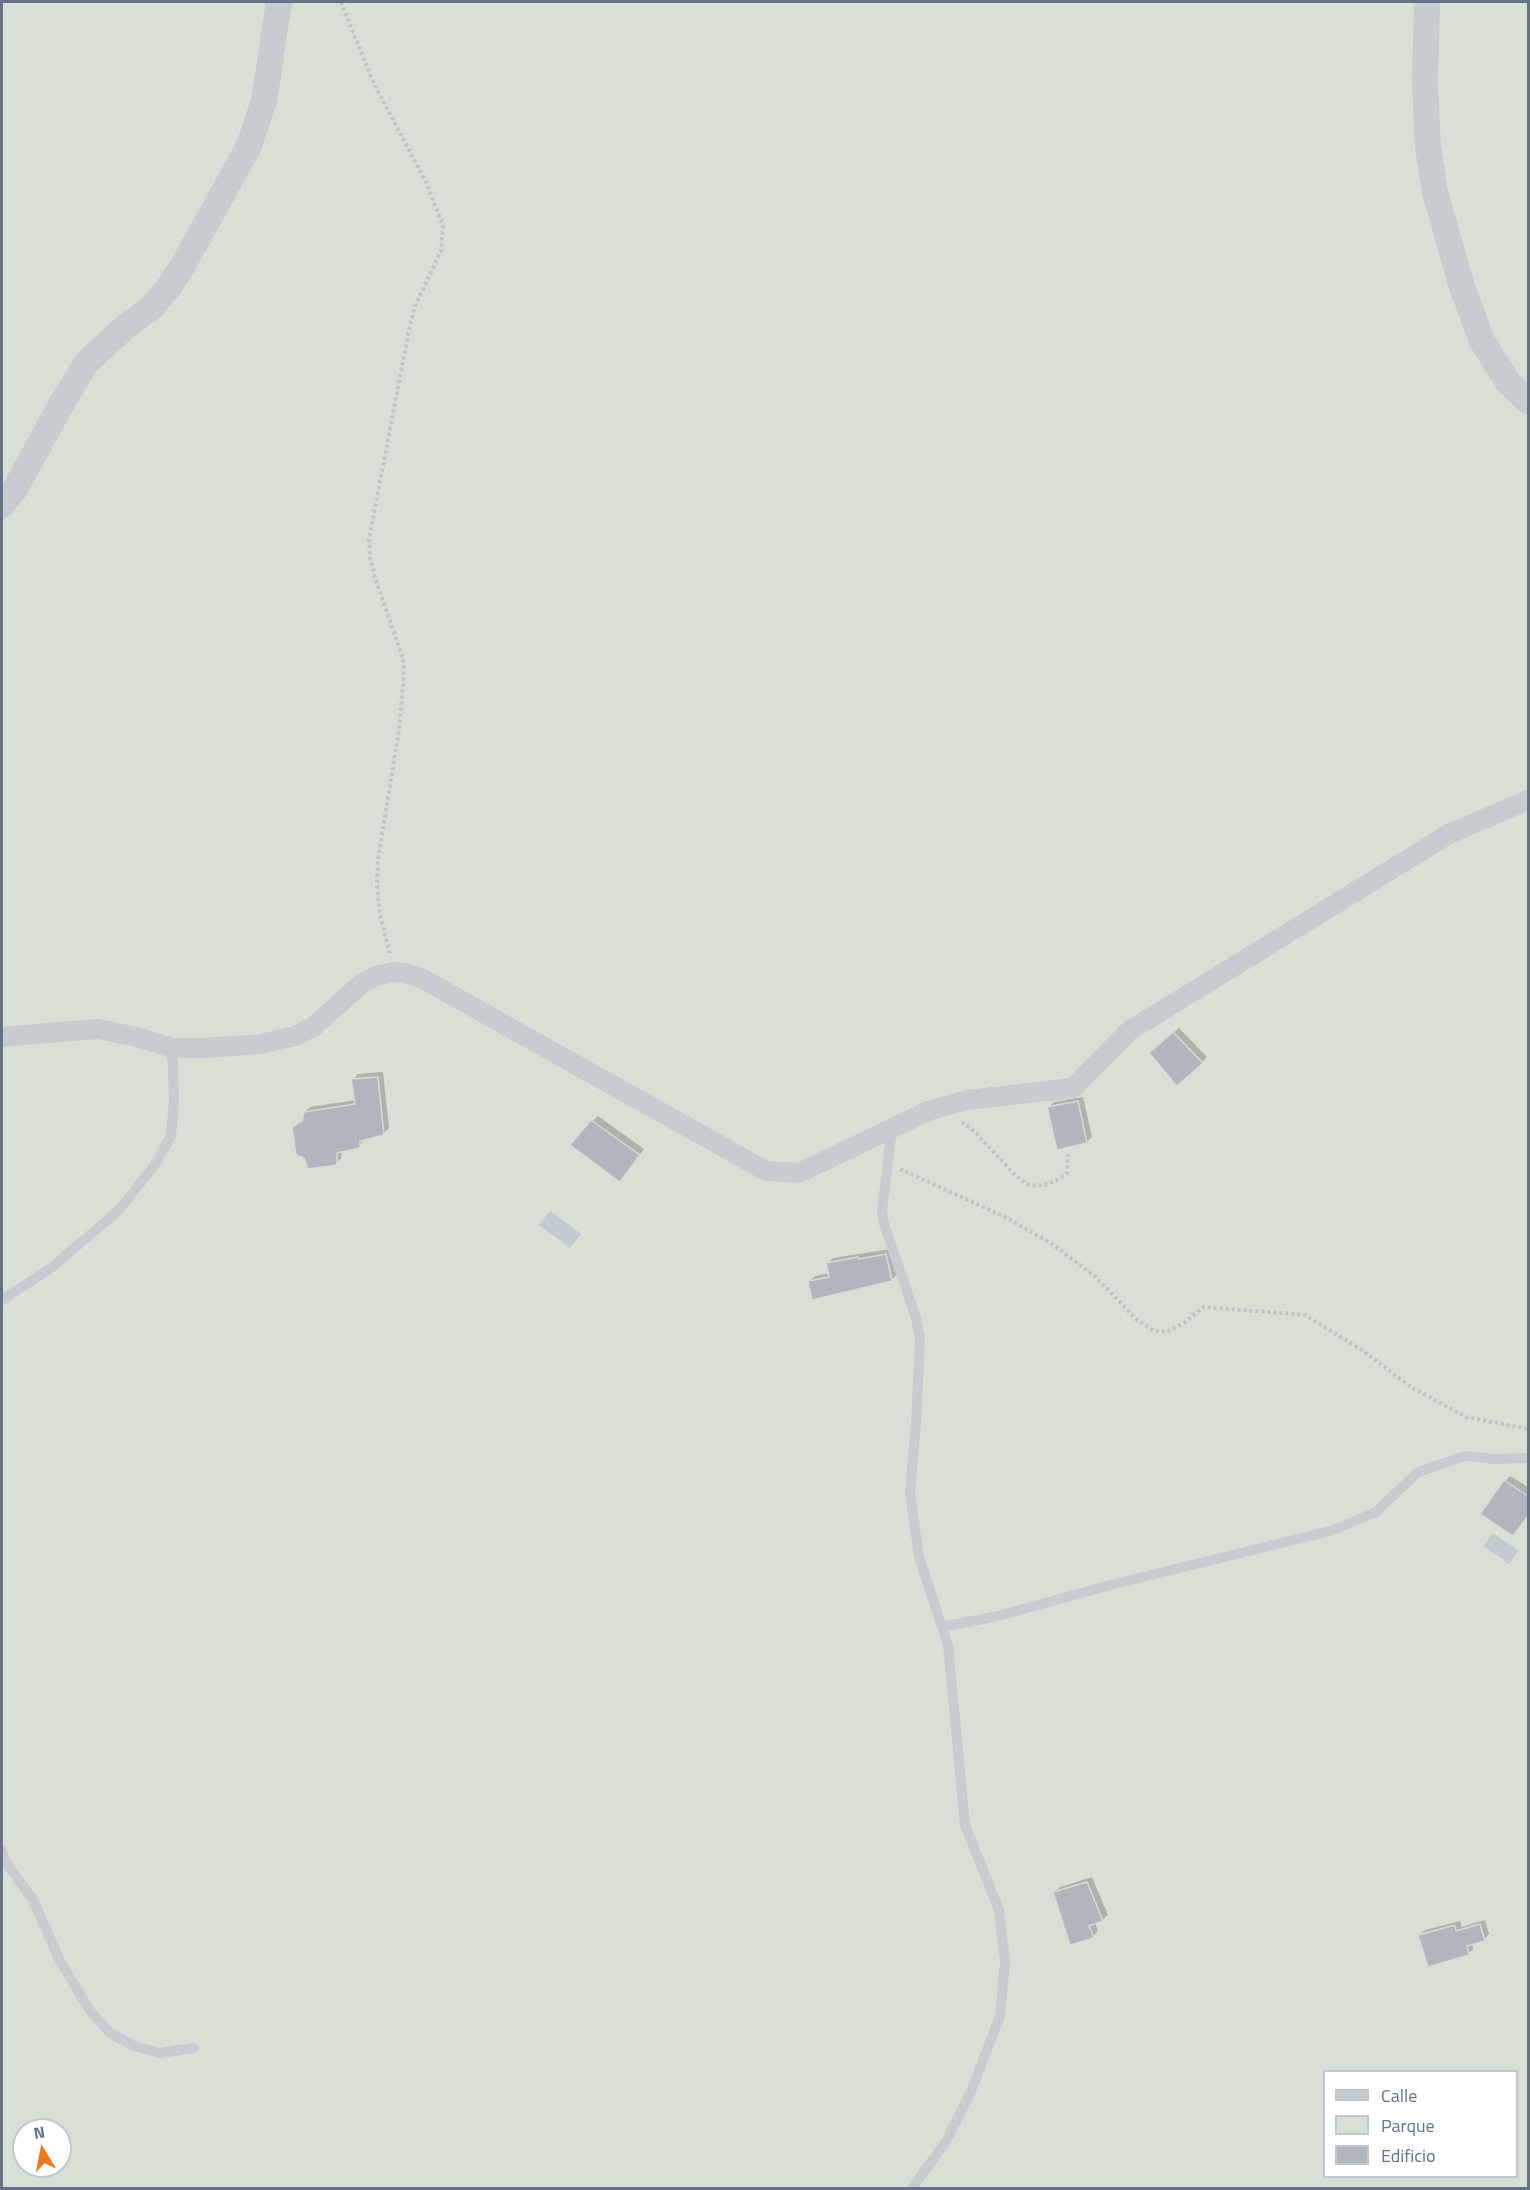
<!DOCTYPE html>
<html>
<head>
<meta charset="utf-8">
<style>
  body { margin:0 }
  #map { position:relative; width:1530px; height:2190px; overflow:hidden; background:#f8f8f5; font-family:"Titillium Web",sans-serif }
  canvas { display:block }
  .frame { position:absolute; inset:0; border:3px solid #667288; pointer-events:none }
  .legend { position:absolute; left:1323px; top:2070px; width:195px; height:108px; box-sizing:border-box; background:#fff; border:2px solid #c2c7cf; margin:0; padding:8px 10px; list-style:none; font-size:18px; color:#667288 }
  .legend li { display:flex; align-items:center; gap:12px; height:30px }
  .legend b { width:30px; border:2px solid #c2c7cf }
  .north { position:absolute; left:12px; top:2118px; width:60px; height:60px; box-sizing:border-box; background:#fff; border:2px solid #c2c7cf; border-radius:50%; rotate:350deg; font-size:16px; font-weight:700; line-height:24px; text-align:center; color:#667288 }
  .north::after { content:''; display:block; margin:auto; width:21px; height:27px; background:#ea7b24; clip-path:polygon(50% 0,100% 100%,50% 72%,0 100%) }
</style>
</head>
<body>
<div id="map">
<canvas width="1530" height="2190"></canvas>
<div class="frame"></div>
<ul class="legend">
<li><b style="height:8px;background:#c8cbcf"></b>Calle</li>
<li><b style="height:16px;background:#d8e0d6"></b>Parque</li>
<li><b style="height:16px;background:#b1b6be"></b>Edificio</li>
</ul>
<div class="north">N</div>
</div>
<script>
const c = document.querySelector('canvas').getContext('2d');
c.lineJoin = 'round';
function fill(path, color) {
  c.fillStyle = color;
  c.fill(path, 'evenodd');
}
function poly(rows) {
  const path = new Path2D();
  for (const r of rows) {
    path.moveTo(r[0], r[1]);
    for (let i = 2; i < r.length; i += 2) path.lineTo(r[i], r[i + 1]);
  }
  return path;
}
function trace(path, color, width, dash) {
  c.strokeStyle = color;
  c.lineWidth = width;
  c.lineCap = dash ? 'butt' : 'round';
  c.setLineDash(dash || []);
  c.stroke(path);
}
fill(poly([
  [2,2,1528,2,1528,2188,2,2188],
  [1324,2072,1516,2072,1516,2176,1324,2176],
  [24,2130,60,2130,60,2166,24,2166]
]), '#d8e0d6');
fill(poly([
  [550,1211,581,1234,570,1248,539,1225],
  [1492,1533,1519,1550,1509,1564,1484,1546]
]), '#c3cad1');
fill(poly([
  [1179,1028,1207,1057,1202,1062,1156,1048],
  [383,1072,389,1128,383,1134,365,1138,360,1146,342,1151,341,1158,336,1164,294,1128,304,1119,305,1112,310,1107,356,1100,353,1080,358,1074],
  [1083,1097,1092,1137,1087,1142,1049,1107,1054,1102],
  [598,1116,644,1149,625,1175,592,1121],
  [891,1249,897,1275,891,1280,809,1282,815,1276,829,1273,828,1264,833,1258],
  [1510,1476,1528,1487,1528,1515,1518,1529,1505,1481],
  [1092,1877,1108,1915,1102,1920,1095,1922,1098,1931,1093,1936,1055,1892,1060,1887],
  [1485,1920,1489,1934,1484,1940,1472,1943,1473,1949,1468,1954,1420,1935,1425,1930,1460,1921,1462,1927]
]), '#0003');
const building = poly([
  [1173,1032,1203,1063,1177,1086,1149,1053,1173,1032],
  [378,1077,384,1135,360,1141,360,1148,337,1153,337,1165,308,1169,304,1158,296,1155,292,1127,302,1121,304,1112,355,1104,351,1079,378,1077],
  [1078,1101,1087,1143,1057,1150,1047,1107,1078,1101],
  [591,1120,640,1155,620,1182,570,1145,591,1120],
  [886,1254,892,1281,812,1300,808,1281,829,1277,826,1263,858,1257,859,1259,886,1254],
  [1504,1480,1528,1496,1528,1516,1513,1536,1480,1514,1504,1480],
  [1087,1882,1103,1921,1089,1926,1094,1938,1070,1945,1053,1892,1087,1882],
  [1480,1924,1485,1941,1467,1946,1469,1955,1428,1967,1418,1935,1455,1925,1456,1931,1480,1924]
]);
fill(building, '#b1b6be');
trace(building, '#d9dad8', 1.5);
trace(poly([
  [341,2,374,84,426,182,443,226,441,251,415,306,409,330,369,539,370,558,375,577,403,659,404,675,399,730,378,859,377,884,380,915,390,954],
  [962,1122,975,1132,1016,1176,1027,1184,1036,1186,1049,1184,1060,1178,1067,1173,1068,1154],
  [900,1169,1005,1217,1052,1244,1096,1277,1136,1319,1154,1331,1167,1332,1185,1322,1203,1307,1305,1315,1362,1350,1411,1387,1466,1417,1528,1429]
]), '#c2c3c6', 4, [3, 3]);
trace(poly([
  [892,1129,882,1210,884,1224,916,1318,920,1339,916,1424,910,1492,919,1557,948,1645,965,1825,999,1910,1005,1962,1000,2016,970,2094,945,2143,912,2188],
  [2,1300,51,1268,119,1210,154,1166,171,1136,174,1100,172,1048],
  [942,1627,998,1616,1114,1584,1331,1531,1376,1512,1418,1472,1465,1456,1494,1459,1528,1458],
  [2,1850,5,1861,33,1900,60,1961,90,2011,110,2033,134,2046,160,2053,194,2048]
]), '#c8cbcf', 10);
trace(poly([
  [2,1037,98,1029,137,1037,172,1048,205,1048,261,1044,295,1036,313,1027,361,984,376,976,394,972,404,973,421,978,766,1171,799,1173,928,1111,967,1100,1073,1088,1129,1031,1449,834,1528,800]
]), '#c8cbcf', 20);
trace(poly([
  [1427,2,1425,84,1428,147,1435,192,1462,287,1482,341,1508,382,1528,401],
  [2,505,15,489,62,403,87,362,125,327,151,308,169,287,183,265,249,146,264,101,279,2]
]), '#c8cbcf', 26);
</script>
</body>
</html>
